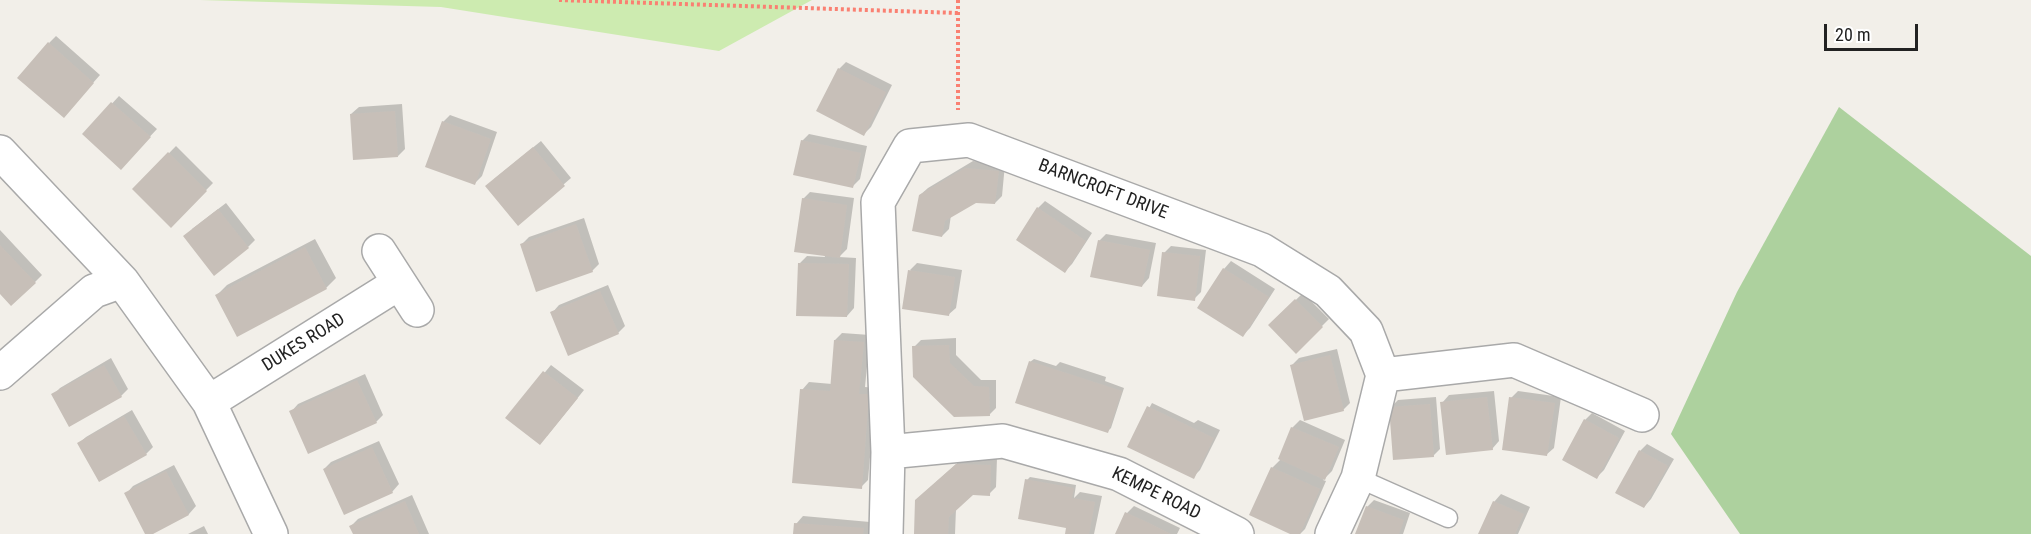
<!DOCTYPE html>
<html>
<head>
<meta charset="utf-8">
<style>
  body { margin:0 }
  #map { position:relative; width:2031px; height:534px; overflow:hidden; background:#f2efe9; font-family:"Roboto Condensed",sans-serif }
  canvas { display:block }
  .scale { position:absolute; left:1824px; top:24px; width:94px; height:27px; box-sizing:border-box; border:3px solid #222; border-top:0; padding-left:8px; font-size:18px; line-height:21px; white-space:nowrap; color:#222; -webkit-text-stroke:4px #fff; paint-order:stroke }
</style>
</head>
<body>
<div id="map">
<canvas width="2031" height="534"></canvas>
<div class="scale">20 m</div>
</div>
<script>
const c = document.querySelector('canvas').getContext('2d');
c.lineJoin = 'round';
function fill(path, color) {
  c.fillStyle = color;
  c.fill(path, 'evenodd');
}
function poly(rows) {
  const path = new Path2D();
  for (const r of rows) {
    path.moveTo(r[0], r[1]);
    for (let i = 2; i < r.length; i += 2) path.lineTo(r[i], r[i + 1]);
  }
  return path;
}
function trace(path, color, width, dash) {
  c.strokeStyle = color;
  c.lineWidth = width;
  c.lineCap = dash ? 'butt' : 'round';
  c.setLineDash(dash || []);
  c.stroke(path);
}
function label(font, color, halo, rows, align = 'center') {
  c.font = font + ' "Roboto Condensed",sans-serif';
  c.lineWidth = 4.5;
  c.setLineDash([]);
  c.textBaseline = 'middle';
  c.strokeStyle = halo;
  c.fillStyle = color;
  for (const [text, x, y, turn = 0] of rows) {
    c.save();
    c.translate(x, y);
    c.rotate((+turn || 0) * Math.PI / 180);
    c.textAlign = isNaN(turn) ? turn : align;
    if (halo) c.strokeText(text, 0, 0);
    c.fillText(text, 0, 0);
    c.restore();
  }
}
fill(poly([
  [200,0,812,0,719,51,441,7]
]), '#cdebb0');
fill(poly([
  [1839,107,2031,256,2031,534,1740,534,1671,434,1737,292]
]), '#add19e');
fill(poly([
  [56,36,100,75,70,109,49,43],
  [846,62,892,85,871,127,864,134,839,69],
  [119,96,157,129,128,160,84,134],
  [402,104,405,149,398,156,351,114,359,107],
  [450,115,497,132,482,176,475,183,443,122],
  [809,134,867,146,860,179,852,187,802,141],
  [541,141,571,178,518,224,494,179],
  [176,146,213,183,171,226,134,189],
  [973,161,1005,164,1002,196,995,203,976,201,951,215,949,229,942,236,920,195,928,188],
  [810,192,854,198,847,249,839,257,856,258,854,308,847,316,800,263,807,256,825,257,803,199],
  [1045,201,1092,233,1072,264,1065,271,1038,208],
  [226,203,255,240,248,247,192,229],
  [584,218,599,264,592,271,522,244,529,237],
  [0,230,42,275,35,282,0,292],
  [1106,234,1156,243,1149,278,1142,286,1099,241],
  [315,239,336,278,326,288,217,295,227,285],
  [1171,246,1206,250,1201,292,1194,299,1164,253],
  [1231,261,1275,289,1250,328,1243,335,1224,269],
  [917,263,962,270,956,308,948,315,910,270],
  [608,285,625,326,618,333,552,313,559,305],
  [1303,293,1329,319,1296,352,1270,325],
  [842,333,870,335,865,387,876,388,868,480,861,487,802,390,809,382,832,384,835,340],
  [956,338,956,355,981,380,996,380,996,408,989,415,914,347,921,340],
  [1337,349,1350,403,1343,410,1292,365,1299,358],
  [111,358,128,389,121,396,53,395,60,388],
  [1034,359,1056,366,1060,362,1106,377,1105,381,1124,388,1111,428,1107,432,1030,362],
  [551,365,584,390,547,436,507,418],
  [365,374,383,415,376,422,291,412,298,404],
  [1494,391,1499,441,1492,449,1442,403,1449,395],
  [1518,391,1561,397,1554,448,1546,455,1511,398],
  [1436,397,1440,449,1433,456,1391,407,1398,400],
  [1152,403,1194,423,1198,420,1220,430,1200,470,1193,477,1129,446],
  [132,410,153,447,146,454,78,444,86,437],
  [1592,413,1625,431,1604,470,1597,477,1585,420],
  [1300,420,1345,440,1332,471,1323,480,1326,481,1305,529,1300,534,1293,534,1272,468,1281,459,1292,428],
  [379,441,399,484,392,492,324,469,331,462],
  [1647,444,1674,459,1651,499,1644,507,1640,451],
  [964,457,997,458,996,487,989,494,973,494,956,509,955,534,915,534,924,493],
  [174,465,196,506,189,514,147,534,126,494,133,486],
  [1030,477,1076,485,1074,498,1080,492,1102,496,1094,534,1067,534,1068,527,1027,480],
  [1501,494,1530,507,1518,534,1479,534,1494,502],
  [412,495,429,534,355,534,351,526,358,519],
  [1374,500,1410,513,1403,534,1357,534,1367,507],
  [1134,506,1180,528,1177,534,1116,534,1127,513],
  [803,516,870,522,869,534,795,534,796,524],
  [204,526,208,534,188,534]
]), '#0003');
fill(poly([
  [48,42,94,83,64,118,17,78],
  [838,68,886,92,864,136,816,111],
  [111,102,151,137,121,170,82,134],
  [395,111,398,157,353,160,350,114],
  [442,121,491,139,475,185,425,167],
  [801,140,861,153,853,188,793,175],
  [533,147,565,186,518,226,485,186],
  [168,152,207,191,171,228,132,189],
  [965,168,999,171,995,204,976,203,945,221,942,237,912,231,919,195],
  [802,198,847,205,840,258,794,252],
  [1037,207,1086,241,1065,273,1016,240],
  [218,209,249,248,214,276,183,236],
  [576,224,593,272,536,292,520,244],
  [1098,240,1150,250,1142,287,1090,277],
  [0,245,36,283,11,306,0,294],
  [305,247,327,289,237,337,215,295],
  [1162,252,1200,256,1195,301,1157,296],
  [798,263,849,264,847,317,796,316],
  [1223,268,1269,297,1243,337,1197,308],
  [908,270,955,277,949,316,902,309],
  [600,291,619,334,568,356,550,312],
  [1295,299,1323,327,1296,354,1268,325],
  [834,340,864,342,859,394,869,394,862,489,792,483,800,389,830,391],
  [949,345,950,363,974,386,989,387,990,416,954,417,913,377,912,346],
  [1330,355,1344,411,1304,421,1290,365],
  [1029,361,1122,391,1108,433,1015,403],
  [104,365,122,397,69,427,51,394],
  [543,371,578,398,540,445,505,418],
  [357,380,377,423,308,454,289,411],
  [1487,397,1493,450,1446,455,1440,402],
  [1509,397,1555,403,1547,456,1502,450],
  [1430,404,1434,457,1393,460,1389,407],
  [1147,406,1214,438,1194,479,1127,447],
  [124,416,147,455,99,482,77,443],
  [1584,419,1619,438,1597,479,1562,460],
  [1291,427,1339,447,1325,480,1278,459],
  [372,447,393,493,344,515,323,469],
  [1639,450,1668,466,1644,508,1615,493],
  [956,464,991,465,990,496,973,495,949,517,948,534,914,534,915,500],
  [1271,467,1320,489,1300,534,1290,534,1249,515],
  [166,471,189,515,153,534,145,534,124,493],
  [1025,479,1074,488,1072,498,1095,502,1089,534,1065,534,1066,528,1018,519],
  [405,501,419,534,353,534,349,526],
  [1493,501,1524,514,1515,534,1478,534],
  [1366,506,1404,520,1399,534,1355,534],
  [1125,512,1149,523,1171,534,1115,534],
  [794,523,864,528,863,534,793,534]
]), '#c7bfb8');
const lane = poly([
  [1358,478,1448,518]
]);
const street = poly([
  [0,152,122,281,209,402,271,534],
  [379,251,417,310],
  [0,373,94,291,122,281],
  [1383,375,1514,360,1642,415],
  [209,402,399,283],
  [888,452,1003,441,1119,474,1237,534],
  [886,534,888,452,878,202,910,146,969,140,1262,250,1328,291,1366,331,1383,375,1358,478,1332,534]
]);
trace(lane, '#a9a9a9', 21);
trace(street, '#a9a9a9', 36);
trace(poly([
  [559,0,958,13],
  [958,0,958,110]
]), '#fa8072', 4, [3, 3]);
trace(lane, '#fff', 18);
trace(street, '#fff', 33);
label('18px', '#222', '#fff', [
  ["BARNCROFT DRIVE",1103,190,21],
  ["DUKES ROAD",304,343,-32],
  ["KEMPE ROAD",1156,494,26]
]);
</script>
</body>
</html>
